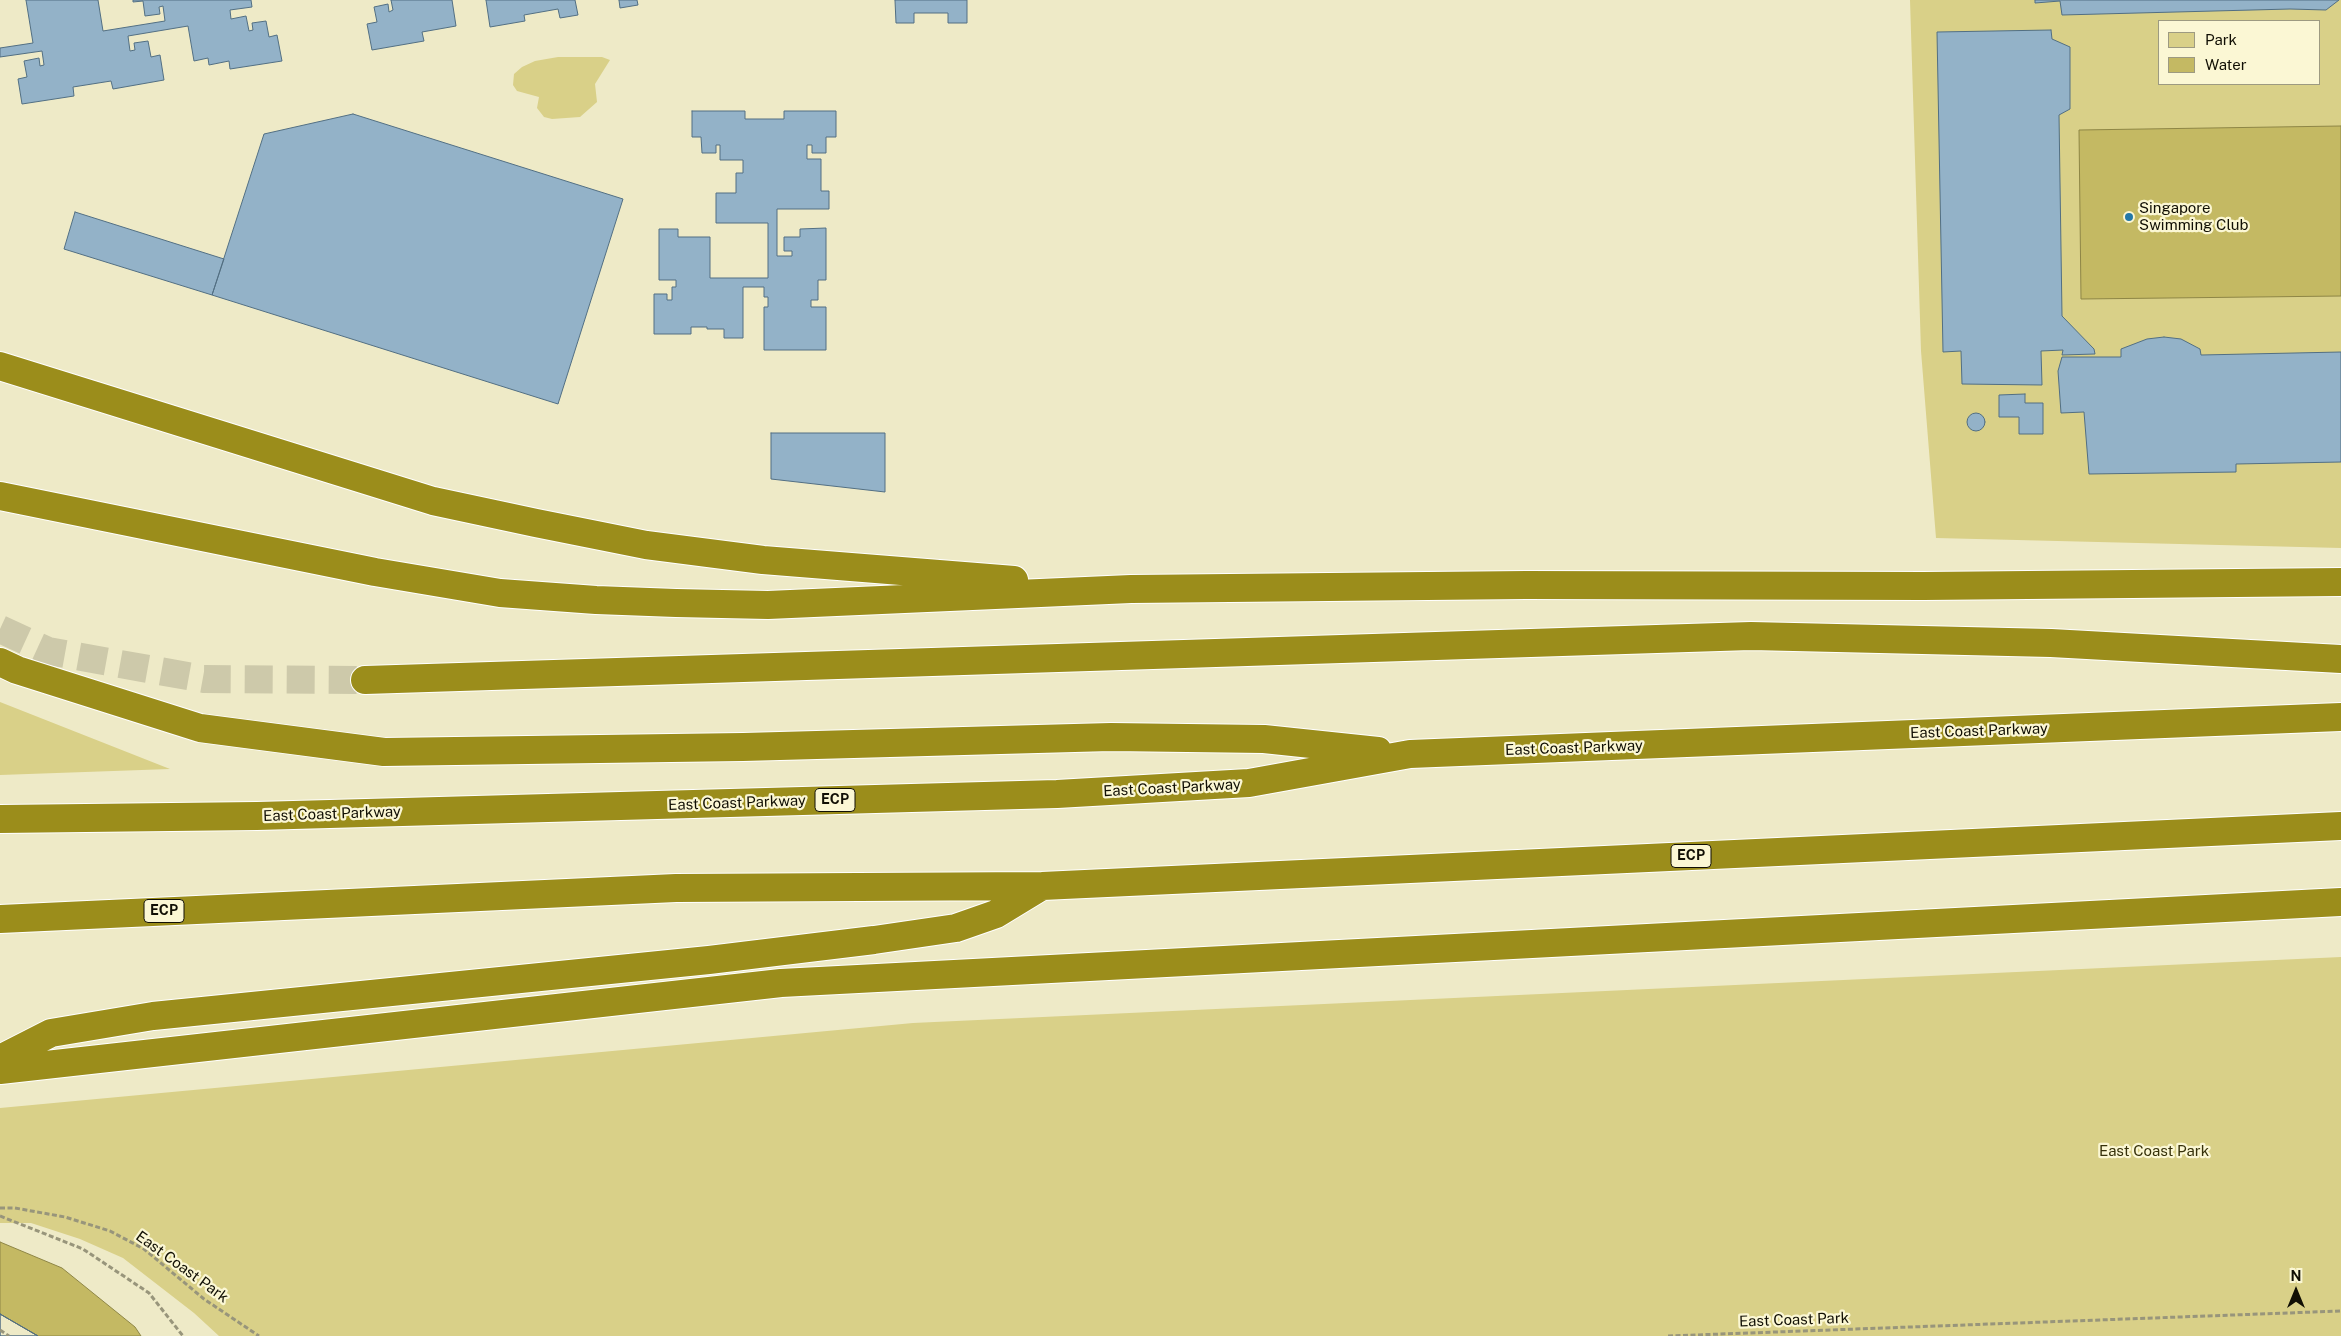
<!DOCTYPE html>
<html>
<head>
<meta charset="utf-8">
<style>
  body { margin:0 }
  #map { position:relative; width:2341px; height:1336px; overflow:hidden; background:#eeeac7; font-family:"Public Sans",sans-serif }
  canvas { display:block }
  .legend { position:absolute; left:2158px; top:20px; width:162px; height:65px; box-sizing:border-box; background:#fbf7d4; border:1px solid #9d9a81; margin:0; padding:6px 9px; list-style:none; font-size:15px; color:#110f04 }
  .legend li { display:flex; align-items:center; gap:10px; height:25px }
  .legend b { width:25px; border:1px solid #9d9a81 }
  .north { position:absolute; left:2271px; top:1266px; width:50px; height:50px; -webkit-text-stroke:4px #fbf7d4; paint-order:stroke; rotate:0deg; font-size:14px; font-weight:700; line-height:20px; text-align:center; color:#110f04 }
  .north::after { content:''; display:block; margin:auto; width:18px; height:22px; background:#110f04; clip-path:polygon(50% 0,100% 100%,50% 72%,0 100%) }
</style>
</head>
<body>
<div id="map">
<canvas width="2341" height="1336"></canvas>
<ul class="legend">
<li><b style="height:14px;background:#d9d088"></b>Park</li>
<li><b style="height:14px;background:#c4b963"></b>Water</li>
</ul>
<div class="north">N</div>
</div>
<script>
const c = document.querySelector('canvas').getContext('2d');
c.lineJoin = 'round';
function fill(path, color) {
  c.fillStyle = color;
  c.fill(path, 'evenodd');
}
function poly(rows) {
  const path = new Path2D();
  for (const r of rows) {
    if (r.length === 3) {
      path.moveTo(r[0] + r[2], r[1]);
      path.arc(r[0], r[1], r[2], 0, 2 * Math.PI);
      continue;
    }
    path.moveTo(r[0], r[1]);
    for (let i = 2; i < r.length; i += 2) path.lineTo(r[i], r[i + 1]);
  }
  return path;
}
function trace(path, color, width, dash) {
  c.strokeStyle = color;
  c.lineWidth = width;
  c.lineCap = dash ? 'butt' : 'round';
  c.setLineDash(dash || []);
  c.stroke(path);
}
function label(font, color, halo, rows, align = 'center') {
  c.font = font + ' "Public Sans",sans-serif';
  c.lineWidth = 4.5;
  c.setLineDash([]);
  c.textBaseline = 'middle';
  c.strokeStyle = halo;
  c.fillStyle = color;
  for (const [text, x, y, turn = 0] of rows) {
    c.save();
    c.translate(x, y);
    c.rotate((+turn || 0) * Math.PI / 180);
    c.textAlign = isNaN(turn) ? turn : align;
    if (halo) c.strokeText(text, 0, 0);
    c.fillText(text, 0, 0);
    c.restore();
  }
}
fill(poly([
  [1910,0,2341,0,2341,548,1936,538,1921,351],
  [2160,21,2320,21,2320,84,2160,84],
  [558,57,602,57,610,60,595,84,597,102,580,117,552,119,544,117,537,108,539,97,517,91,513,85,514,74,522,67,535,61],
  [0,702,170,769,0,775],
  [2341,957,2341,1336,219,1336,194,1313,123,1258,80,1239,31,1223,0,1223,0,1108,913,1023]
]), '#d9d088');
const water = poly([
  [2341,126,2341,296,2081,299,2079,130,2341,126],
  [0,1242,62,1268,135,1327,141,1336,38,1336,0,1314,0,1242]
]);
fill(water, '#c4b963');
trace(water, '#8e8646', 1);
const building = poly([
  [26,0,98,0,103,31,165,21,163,6,159,7,160,14,145,16,143,1,133,2,133,0,251,0,252,7,230,10,231,19,246,16,249,31,253,30,252,23,266,21,269,37,277,35,282,61,230,69,229,61,209,65,208,58,194,61,188,26,128,36,130,51,135,50,134,43,148,41,151,57,160,55,164,80,113,89,111,81,73,87,74,96,22,104,18,79,27,77,24,61,39,58,40,66,44,65,42,51,0,57,0,48,33,43,26,0],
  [391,0,452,0,456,26,422,32,424,41,372,50,367,24,377,22,374,7,388,4,389,12,393,10,391,0],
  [486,0,575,0,578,15,560,18,558,9,524,15,525,21,490,27,486,0],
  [619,0,637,0,638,5,620,8,619,0],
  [895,0,967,0,967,23,948,23,948,13,914,13,914,23,896,23,895,0],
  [2035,0,2339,0,2326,10,2290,9,2062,15,2060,1,2035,3,2035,0],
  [2051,30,2052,39,2070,47,2070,109,2059,115,2062,316,2094,349,2095,354,2062,355,2063,350,2041,351,2042,385,1962,384,1961,351,1943,352,1937,32,2051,30],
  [692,111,745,111,745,119,784,119,784,111,836,111,836,137,826,137,826,153,812,153,812,145,807,145,807,159,821,159,821,191,829,191,829,209,777,209,777,256,792,256,792,251,784,251,784,237,800,237,800,229,826,228,826,280,818,280,818,300,811,300,811,307,826,307,826,350,764,350,764,307,768,307,768,297,764,297,764,287,743,287,743,338,724,338,724,329,707,329,707,327,691,327,691,334,654,334,654,294,667,294,667,300,672,300,672,287,676,287,676,280,659,280,659,229,678,229,678,237,710,237,710,278,768,278,768,223,716,223,716,193,736,193,736,173,743,173,743,160,720,160,720,145,716,145,716,153,702,153,701,137,692,137,692,111],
  [353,114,623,199,558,404,212,295,264,134,353,114],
  [75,212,224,259,212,295,64,249,75,212],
  [2164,337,2181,339,2200,349,2201,355,2341,352,2341,462,2236,464,2236,472,2089,474,2084,412,2061,413,2058,371,2062,357,2121,357,2121,349,2147,339,2164,337],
  [2025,394,2025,403,2043,403,2043,434,2019,434,2019,417,1999,417,1999,395,2025,394],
  [1976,422,9],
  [771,433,885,433,885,492,771,479,771,433],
  [0,1314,38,1336,0,1336,0,1314],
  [0,1314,38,1336,0,1336,0,1314]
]);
fill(building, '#93b2c8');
trace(building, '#526f83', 1);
trace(poly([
  [0,629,48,651,204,679,365,680]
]), '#cdc9aa', 28, [28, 14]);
const highway = poly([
  [0,366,433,501,536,523,646,545,763,560,1014,580],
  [0,496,375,572,500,593,596,600,676,603,768,605,1131,589,1526,585,1924,586,2341,582],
  [0,662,17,670,200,728,384,752,743,747,1111,737,1264,739,1378,751],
  [365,680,1751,636,2051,643,2341,659],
  [0,819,257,816,1057,794,1249,783,1410,754,2341,717],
  [0,919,676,888,1042,886,2341,826],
  [0,1059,51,1033,153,1016,709,960,874,940,956,928,996,914,1042,886],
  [0,1070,781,983,2341,902]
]);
trace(highway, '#fff', 30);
trace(poly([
  [0,1208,15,1208,65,1217,110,1231,144,1249,204,1299,259,1336],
  [0,1216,83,1249,149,1293,183,1336],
  [0,1330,9,1336],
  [1668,1336,2341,1311]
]), '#98957b', 3, [5, 2.5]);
trace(highway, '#9b8d1b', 28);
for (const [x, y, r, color] of [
  [2129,217,5,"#2478a8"]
]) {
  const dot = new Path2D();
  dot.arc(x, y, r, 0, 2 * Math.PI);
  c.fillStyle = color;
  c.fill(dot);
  trace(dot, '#fbf7d4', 2);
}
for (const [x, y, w] of [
  [835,800,40],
  [1691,856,40],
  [164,911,40]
]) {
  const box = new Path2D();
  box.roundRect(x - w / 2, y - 11.5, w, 23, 4);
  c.fillStyle = '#fbf7d4';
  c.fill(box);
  trace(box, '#110f04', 1);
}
label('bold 14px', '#110f04', null, [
  ["ECP",835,800],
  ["ECP",1691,856],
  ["ECP",164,911]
]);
label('15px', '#110f04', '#fbf7d4', [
  ["Singapore",2139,208],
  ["Swimming Club",2139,225]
], 'left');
label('15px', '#110f04', '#fbf7d4', [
  ["East Coast Parkway",1979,731,-2],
  ["East Coast Parkway",1574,748,-2],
  ["East Coast Parkway",1172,788,-3],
  ["East Coast Parkway",737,803,-2],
  ["East Coast Parkway",332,814,-2],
  ["East Coast Park",182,1267,36],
  ["East Coast Park",1794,1320,-2]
]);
label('15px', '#36310a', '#fbf7d4', [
  ["East Coast Park",2154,1151]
]);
</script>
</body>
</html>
